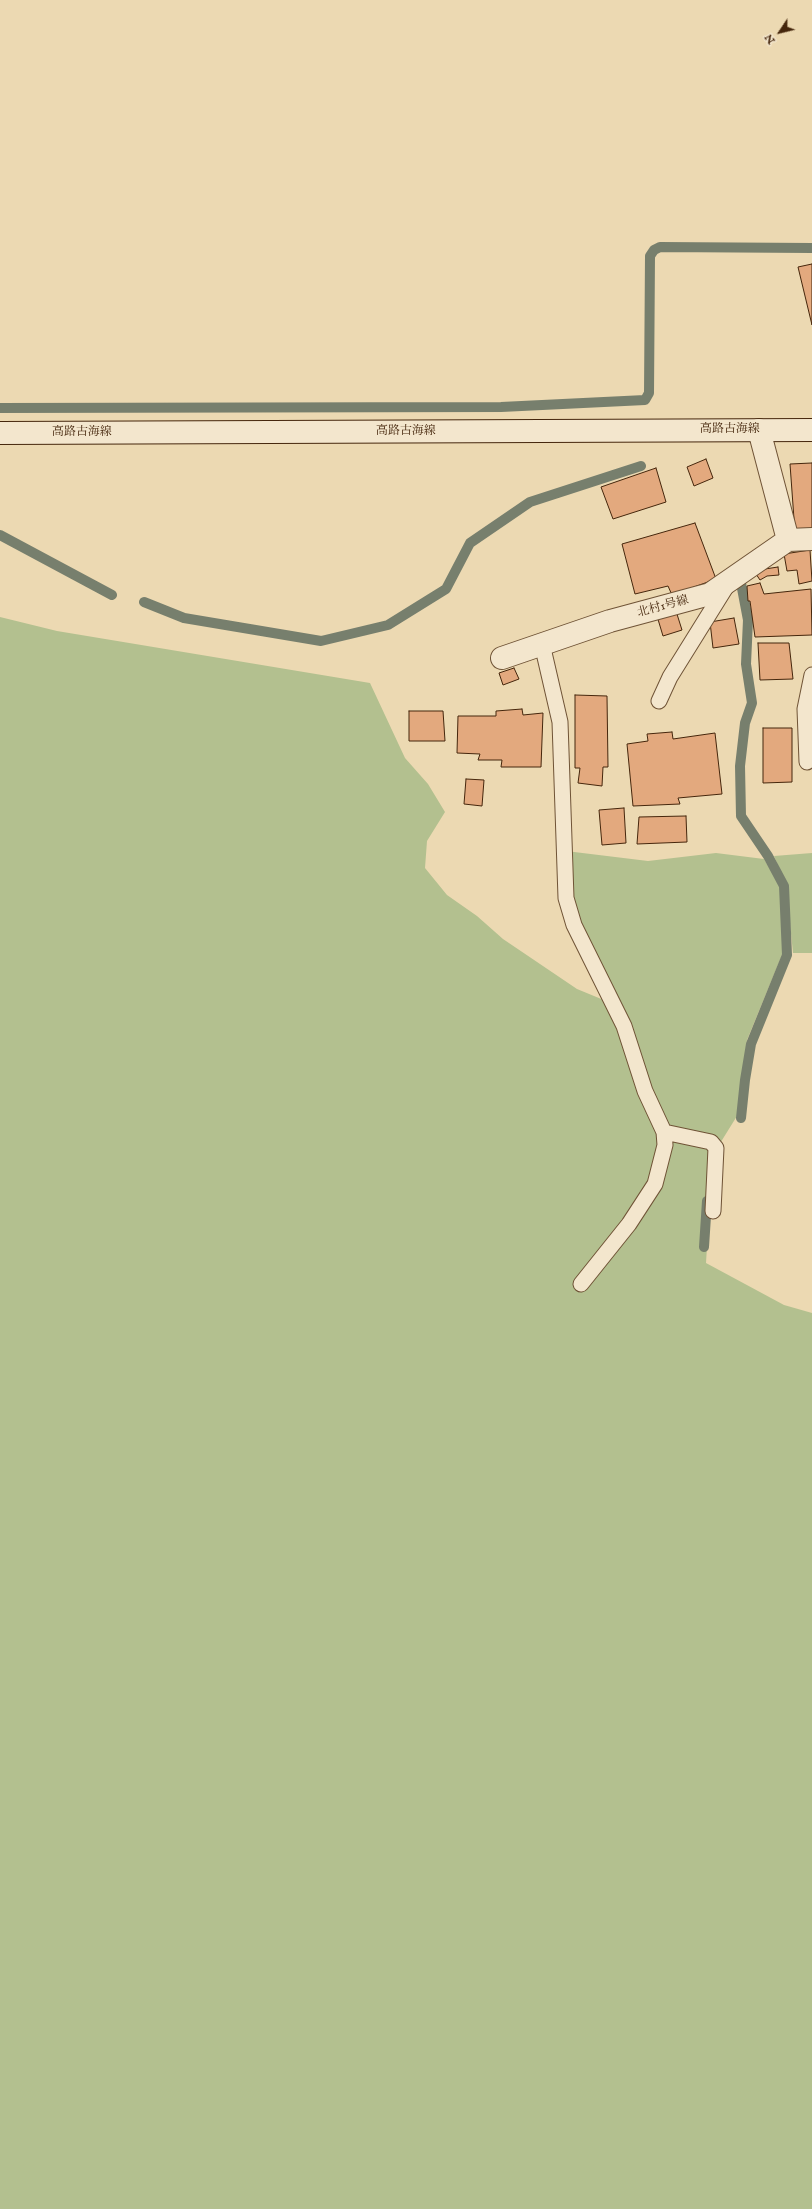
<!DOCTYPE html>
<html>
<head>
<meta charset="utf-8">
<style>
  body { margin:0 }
  #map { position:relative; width:812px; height:2209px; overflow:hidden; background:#ecd9b2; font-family:"IM FELL English",serif }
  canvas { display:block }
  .north { position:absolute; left:760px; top:12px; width:40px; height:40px; -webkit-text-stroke:3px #f3e6cd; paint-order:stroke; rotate:235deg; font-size:11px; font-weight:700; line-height:16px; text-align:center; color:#45260c }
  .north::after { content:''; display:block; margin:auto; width:14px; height:18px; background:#45260c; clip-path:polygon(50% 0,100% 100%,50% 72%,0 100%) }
</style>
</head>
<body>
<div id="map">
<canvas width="812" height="2209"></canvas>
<div class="north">N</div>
</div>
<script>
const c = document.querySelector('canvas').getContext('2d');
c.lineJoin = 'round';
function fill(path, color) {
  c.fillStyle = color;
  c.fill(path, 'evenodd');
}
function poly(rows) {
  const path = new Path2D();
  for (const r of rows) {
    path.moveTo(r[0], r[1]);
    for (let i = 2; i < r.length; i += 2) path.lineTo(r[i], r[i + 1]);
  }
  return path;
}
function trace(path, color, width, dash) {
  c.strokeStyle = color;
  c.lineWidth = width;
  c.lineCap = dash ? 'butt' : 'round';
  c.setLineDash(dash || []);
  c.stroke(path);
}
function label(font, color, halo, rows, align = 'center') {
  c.font = font + ' "IM FELL English","Noto Serif JP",serif';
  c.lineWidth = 4;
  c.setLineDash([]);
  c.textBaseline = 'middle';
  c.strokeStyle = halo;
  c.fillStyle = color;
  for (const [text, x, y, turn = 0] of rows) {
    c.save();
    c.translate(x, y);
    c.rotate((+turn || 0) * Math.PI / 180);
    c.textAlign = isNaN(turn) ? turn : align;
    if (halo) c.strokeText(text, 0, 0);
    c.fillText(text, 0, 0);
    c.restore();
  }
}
fill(poly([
  [0,617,57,631,370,683,405,758,428,784,445,812,427,841,425,868,447,895,477,916,503,939,577,989,611,1003,658,1128,657,1164,631,1227,669,1139,709,1146,713,1150,706,1263,784,1305,812,1313,812,2209,0,2209],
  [566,851,648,861,716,853,764,859,782,889,782,955,747,1040,737,1116,719,1145,671,1132,574,915],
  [812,853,812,953,793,953,786,884,774,856]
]), '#b3c08f');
trace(poly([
  [0,408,501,407,645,400,649,393,650,256,654,250,660,247,812,248],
  [0,535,112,595],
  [741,583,748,620,746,664,752,703,745,723,740,766,741,816,768,856,784,886,787,955,751,1044,745,1080,741,1118],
  [144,602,184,618,321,641,388,625,446,589,470,543,530,502,641,466],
  [704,1247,707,1201]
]), '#777f6d', 10);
const building = poly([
  [812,264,812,325,798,267,812,264],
  [706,459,713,478,694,486,687,467,706,459],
  [812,463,812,531,795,533,790,464,812,463],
  [656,468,666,502,613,519,601,487,656,468],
  [695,523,716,579,672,595,668,586,635,594,622,544,695,523],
  [810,550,812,581,799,584,797,570,787,571,784,554,810,550],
  [778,567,779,575,767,576,760,580,756,574,765,569,778,567],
  [760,583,764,594,811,589,812,635,755,637,750,601,748,601,747,586,760,583],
  [676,611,682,630,663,636,657,616,676,611],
  [734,618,739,644,713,648,710,622,734,618],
  [758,643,789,643,793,679,760,680,758,643],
  [514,668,519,679,503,685,499,673,514,668],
  [575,695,607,696,608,767,603,767,602,786,578,783,580,768,575,768,575,695],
  [522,709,523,715,543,713,541,767,501,767,502,760,478,760,480,754,457,753,458,716,496,716,496,711,522,709],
  [409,711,443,711,445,741,409,741,409,711],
  [763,728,792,728,792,782,763,783,763,728],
  [672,732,673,739,715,733,722,794,678,798,680,804,633,806,627,744,648,741,647,734,672,732],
  [466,779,484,780,482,806,464,804,466,779],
  [624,808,626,843,602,845,599,810,624,808],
  [686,816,687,842,637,844,639,817,686,816]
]);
fill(building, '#e3a97e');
trace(building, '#45260c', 1);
const service = poly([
  [542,644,560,722,566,898,574,925,624,1026,645,1091,664,1132,665,1145,655,1184,629,1224,581,1284],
  [659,701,670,677,726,587],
  [807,762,805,709,812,675],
  [664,1132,711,1142,716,1148,713,1211]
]);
const minor = poly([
  [759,430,788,540],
  [502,658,610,621,710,594,788,540,812,539]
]);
const secondary = poly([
  [0,433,812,430]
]);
trace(service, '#6f5336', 17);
trace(minor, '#6f5336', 24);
trace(secondary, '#45260c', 24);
trace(service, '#f3e6cd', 15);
trace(minor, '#f3e6cd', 22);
trace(secondary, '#f3e6cd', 22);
label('12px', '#45260c', '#f3e6cd', [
  ["高路古海線",730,430],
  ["高路古海線",406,432],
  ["高路古海線",82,433],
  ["北村1号線",663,607,-15]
]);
</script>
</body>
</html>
